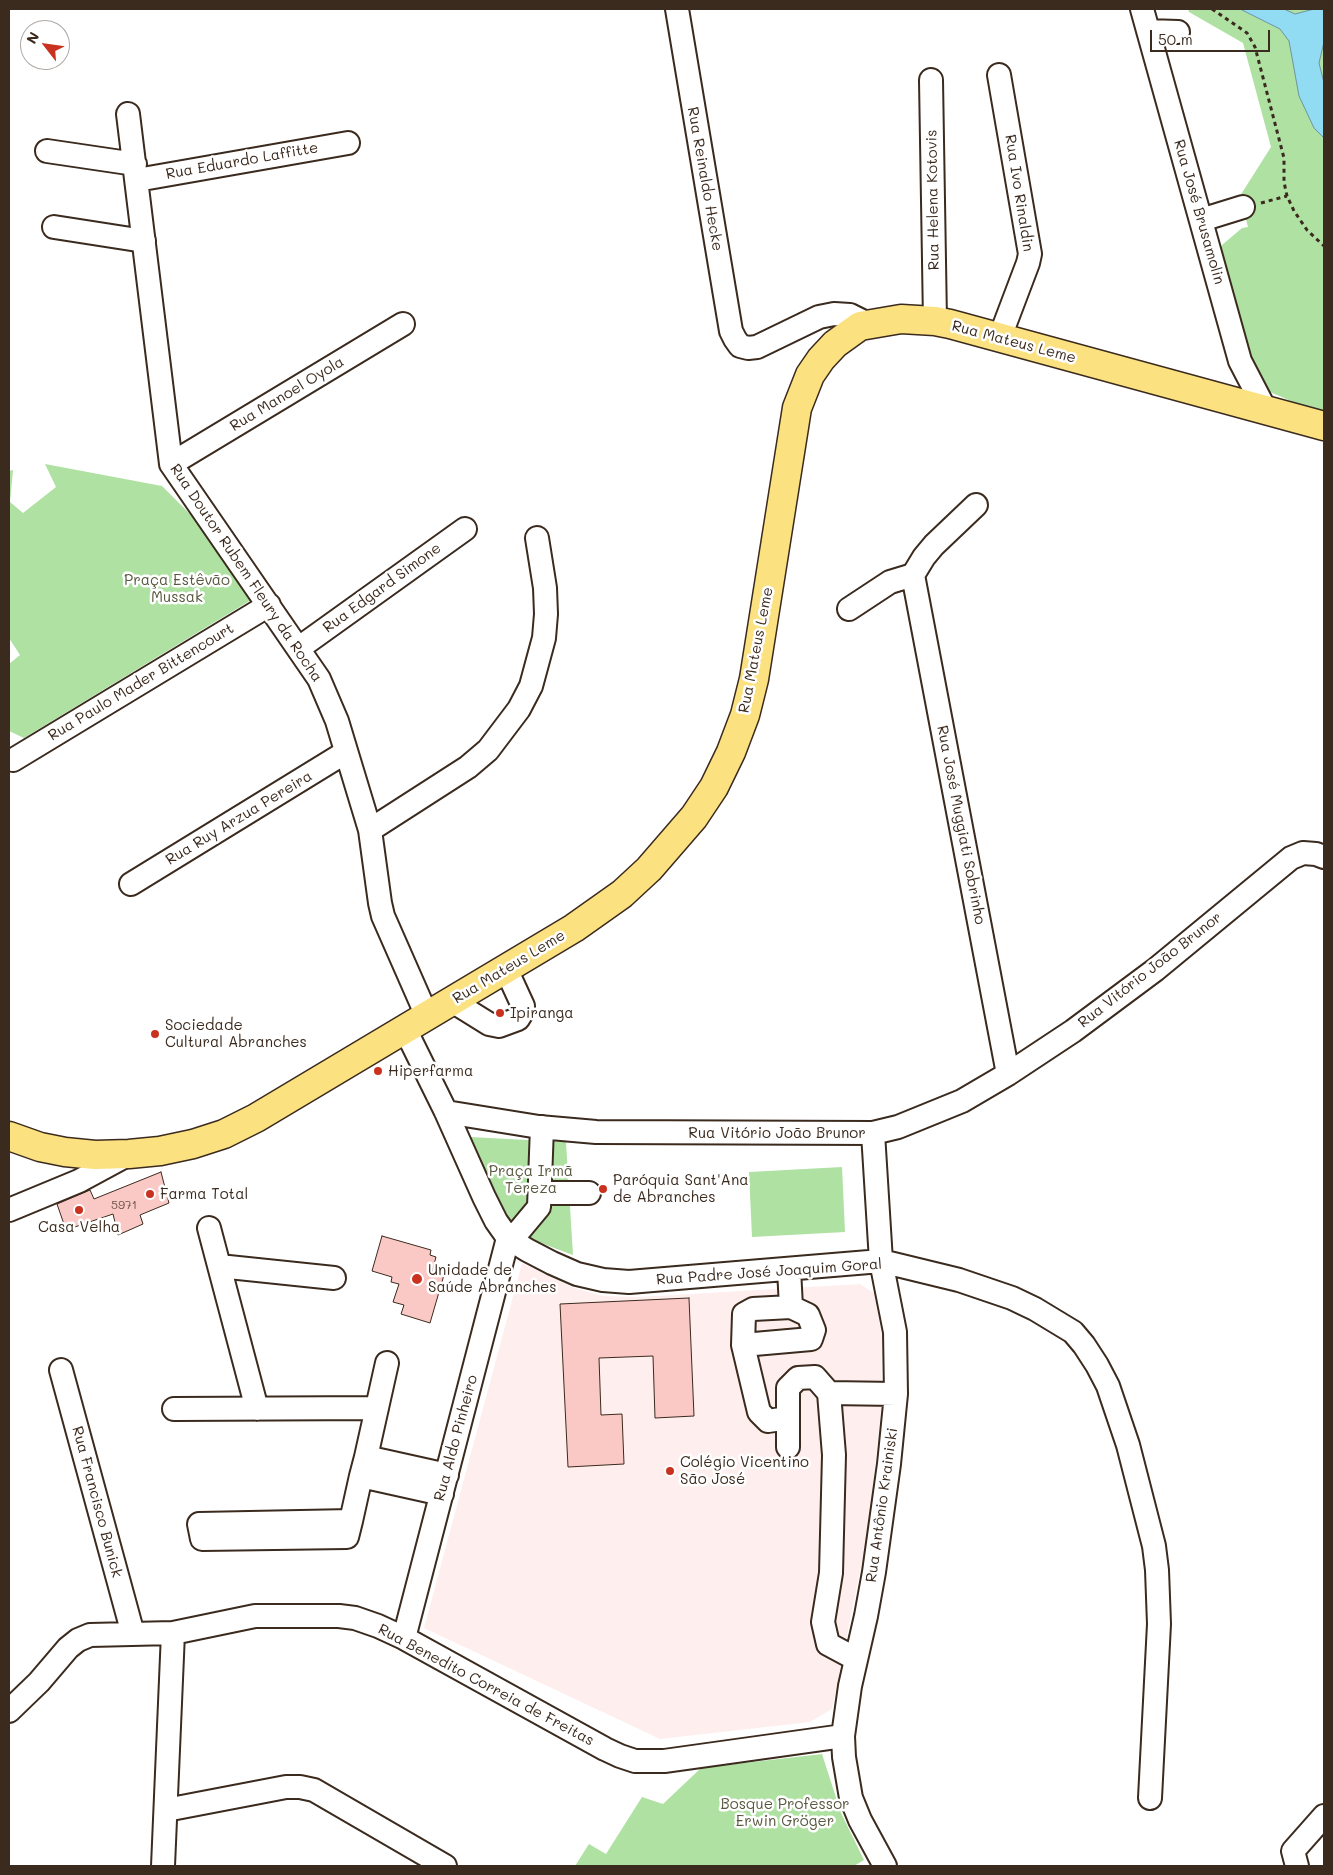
<!DOCTYPE html>
<html>
<head>
<meta charset="utf-8">
<style>
  body { margin:0 }
  #map { position:relative; width:1333px; height:1875px; overflow:hidden; background:#fff; font-family:Mali,sans-serif }
  canvas { display:block }
  .frame { position:absolute; inset:0; border:10px solid #3b2a1e; pointer-events:none }
  .north { position:absolute; left:20px; top:20px; width:50px; height:50px; box-sizing:border-box; background:#fff; border:1px solid #b1aaa5; border-radius:50%; rotate:300deg; font-size:14px; font-weight:700; line-height:20px; text-align:center; color:#3b2a1e }
  .north::after { content:''; display:block; margin:auto; width:18px; height:22px; background:#c8321e; clip-path:polygon(50% 0,100% 100%,50% 72%,0 100%) }
  .scale { position:absolute; left:1150px; top:30px; width:120px; height:22px; box-sizing:border-box; border:2px solid #3b2a1e; border-top:0; padding-left:6px; font-size:15px; line-height:18px; white-space:nowrap; color:#3b2a1e; -webkit-text-stroke:4px #fff; paint-order:stroke }
</style>
</head>
<body>
<div id="map">
<canvas width="1333" height="1875"></canvas>
<div class="frame"></div>
<div class="north">N</div>
<div class="scale">50 m</div>
</div>
<script>
const c = document.querySelector('canvas').getContext('2d');
c.lineJoin = 'round';
function fill(path, color) {
  c.fillStyle = color;
  c.fill(path, 'evenodd');
}
function poly(rows) {
  const path = new Path2D();
  for (const r of rows) {
    path.moveTo(r[0], r[1]);
    for (let i = 2; i < r.length; i += 2) path.lineTo(r[i], r[i + 1]);
  }
  return path;
}
function trace(path, color, width, dash) {
  c.strokeStyle = color;
  c.lineWidth = width;
  c.lineCap = dash ? 'butt' : 'round';
  c.setLineDash(dash || []);
  c.stroke(path);
}
function label(font, color, halo, rows, align = 'center') {
  c.font = font + ' Mali,sans-serif';
  c.lineWidth = 5;
  c.setLineDash([]);
  c.textBaseline = 'middle';
  c.strokeStyle = halo;
  c.fillStyle = color;
  for (const [text, x, y, turn = 0] of rows) {
    c.save();
    c.translate(x, y);
    c.rotate((+turn || 0) * Math.PI / 180);
    c.textAlign = isNaN(turn) ? turn : align;
    if (halo) c.strokeText(text, 0, 0);
    c.fillText(text, 0, 0);
    c.restore();
  }
}
fill(poly([
  [522,1263,574,1288,603,1296,639,1297,860,1284,874,1293,882,1337,881,1411,868,1532,832,1709,810,1722,660,1739,424,1628]
]), '#feefee');
fill(poly([
  [1188,9,1324,9,1324,415,1270,392,1240,374,1212,276,1222,245,1242,228,1248,227,1240,196,1271,147,1243,43,1189,12],
  [45,464,162,486,191,515,251,600,24,738,9,731,9,664,20,655,9,638,9,471,13,470,10,502,23,513,56,487],
  [470,1137,566,1142,573,1255,514,1233],
  [842,1167,845,1232,752,1237,749,1172],
  [822,1754,841,1813,864,1860,854,1866,575,1866,589,1844,606,1854,642,1797,663,1804,701,1768]
]), '#aee1a2');
const water = poly([
  [1240,9,1284,9,1295,14,1314,9,1324,9,1324,42,1319,63,1324,83,1324,138,1314,128,1299,96,1289,41,1280,29,1240,9]
]);
fill(water, '#91dbf3');
trace(water, '#6f949e', 1);
const building = poly([
  [161,1172,169,1203,140,1215,143,1224,118,1235,113,1214,66,1230,57,1204,90,1190,94,1199,161,1172],
  [382,1236,431,1250,430,1255,436,1257,432,1272,444,1275,430,1323,401,1314,404,1305,393,1302,399,1284,391,1282,392,1277,372,1271,382,1236],
  [689,1298,694,1416,655,1418,653,1356,599,1358,601,1415,622,1414,624,1464,568,1467,560,1304,689,1298]
]);
fill(building, '#fac9c6');
trace(building, '#3b2a1e', 1);
const minor = poly([
  [677,9,731,331,735,339,740,346,748,348,757,347,819,317,834,314,850,315,868,324],
  [1142,9,1240,361,1266,411],
  [1148,31,1178,32],
  [999,75,1030,254,1028,263,1000,337],
  [931,80,935,321],
  [128,114,171,464,319,679,337,721,370,830,380,903,383,916,427,1016],
  [47,151,135,164],
  [137,180,348,143],
  [1201,220,1243,207],
  [54,227,144,241],
  [171,464,403,324],
  [913,575,1008,1074],
  [849,609,890,582,913,575,924,557,934,545,976,505],
  [299,648,465,529],
  [13,760,269,605],
  [370,830,468,767,488,750,519,709,531,686,544,638,546,614,545,588,537,538],
  [131,884,346,752],
  [452,1001,489,1024,499,1026,518,1019,523,1011,523,1006,506,969],
  [405,1029,446,1112,484,1197,496,1221,508,1238,527,1250,552,1263,577,1274,603,1280,629,1282,881,1261,959,1280,1012,1298,1035,1309,1073,1332,1084,1345,1097,1365,1108,1386,1128,1445,1154,1546,1157,1570,1159,1624,1150,1798],
  [446,1112,539,1127,596,1132,873,1133,898,1127,962,1101,1008,1074,1073,1031,1155,970,1291,858,1303,853,1316,854,1324,857],
  [873,1133,881,1261,895,1332,896,1394,889,1464,874,1572,866,1616,850,1686,843,1736,844,1757,851,1798,860,1820,885,1866],
  [540,1193,589,1193],
  [9,1210,79,1181,129,1154],
  [209,1228,257,1409],
  [508,1238,519,1231,539,1207,542,1127],
  [219,1266,334,1278],
  [789,1269,791,1307,753,1309,744,1314,743,1345,759,1412,768,1421,788,1418,788,1388,798,1378,815,1377,829,1393,834,1455,831,1573,823,1622,828,1644,856,1659],
  [743,1345,811,1339,814,1330,808,1315,791,1307],
  [61,1370,133,1634],
  [829,1393,896,1394],
  [174,1409,377,1408],
  [788,1447,788,1418],
  [366,1457,447,1475],
  [361,1476,442,1494],
  [351,1521,199,1524,202,1539,347,1537,351,1521,361,1476,366,1457,387,1363],
  [404,1638,508,1238],
  [9,1711,39,1682,68,1648,78,1640,90,1635,173,1633,255,1616,339,1616,355,1618,378,1626,404,1638,605,1749,620,1756,635,1761,664,1761,843,1736],
  [166,1810,286,1787,300,1787,314,1790,445,1866],
  [163,1866,173,1633],
  [1297,1866,1293,1851,1324,1816]
]);
const major = poly([
  [9,1136,40,1147,65,1152,95,1155,129,1154,160,1151,193,1144,224,1134,256,1118,574,928,622,894,649,869,694,817,714,787,731,752,745,715,754,679,797,408,810,375,821,359,835,344,860,326,901,319,935,321,950,324,1324,426]
]);
trace(minor, '#3b2a1e', 26);
trace(major, '#3b2a1e', 31);
trace(poly([
  [1212,9,1247,33,1255,47,1284,158,1284,182,1287,196,1294,211,1307,230,1324,246],
  [1261,203,1287,196]
]), '#3b2a1e', 3, [4, 4]);
trace(minor, '#fff', 22);
trace(major, '#fbe180', 28);
for (const [x, y, r, color] of [
  [500,1013,5,"#c8321e"],
  [155,1034,5,"#c8321e"],
  [378,1071,5,"#c8321e"],
  [603,1189,5,"#c8321e"],
  [150,1194,5,"#c8321e"],
  [79,1210,5,"#c8321e"],
  [417,1279,6,"#c8321e"],
  [670,1471,5,"#c8321e"]
]) {
  const dot = new Path2D();
  dot.arc(x, y, r, 0, 2 * Math.PI);
  c.fillStyle = color;
  c.fill(dot);
  trace(dot, '#fff', 2);
}
label('12px', '#6b5248', null, [
  ["5971",124,1205]
]);
label('15px', '#3b2a1e', '#fff', [
  ["Rua Eduardo Laffitte",242,161,-10],
  ["Rua Reinaldo Hecke",705,179,80],
  ["Rua Ivo Rinaldin",1019,193,81],
  ["Rua Helena Kotovis",933,200,-91],
  ["Rua José Brusamolin",1199,212,74],
  ["Rua Mateus Leme",1014,342,15],
  ["Rua Manoel Oyola",287,394,-31],
  ["Rua Doutor Rubem Fleury da Rocha",246,573,56],
  ["Rua Edgard Simone",382,588,-36],
  ["Rua Mateus Leme",756,650,-79],
  ["Rua Paulo Mader Bittencourt",141,682,-31],
  ["Rua Ruy Arzua Pereira",239,818,-31],
  ["Rua José Muggiati Sobrinho",961,825,79],
  ["Rua Mateus Leme",509,967,-31],
  ["Rua Vitório João Brunor",1150,970,-38],
  ["Rua Vitório João Brunor",777,1133],
  ["Rua Padre José Joaquim Goral",769,1272,-4],
  ["Rua Aldo Pinheiro",456,1438,-75],
  ["Rua Francisco Bunick",97,1502,75],
  ["Rua Antônio Krainiski",882,1505,-82],
  ["Rua Benedito Correia de Freitas",486,1685,28]
]);
label('15px', '#58583f', '#fff', [
  ["Praça Estêvão",177,580],
  ["Mussak",177,597],
  ["Praça Irmã",531,1171],
  ["Tereza",531,1188],
  ["Bosque Professor",785,1804],
  ["Erwin Gröger",785,1821]
]);
label('15px', '#3b2a1e', '#fff', [
  ["Ipiranga",510,1013],
  ["Sociedade",165,1025],
  ["Cultural Abranches",165,1042],
  ["Hiperfarma",388,1071],
  ["Paróquia Sant'Ana",613,1180],
  ["de Abranches",613,1197],
  ["Farma Total",160,1194],
  ["Casa Velha",79,1227,"center"],
  ["Unidade de",428,1270],
  ["Saúde Abranches",428,1287],
  ["Colégio Vicentino",680,1462],
  ["São José",680,1479]
], 'left');
</script>
</body>
</html>
